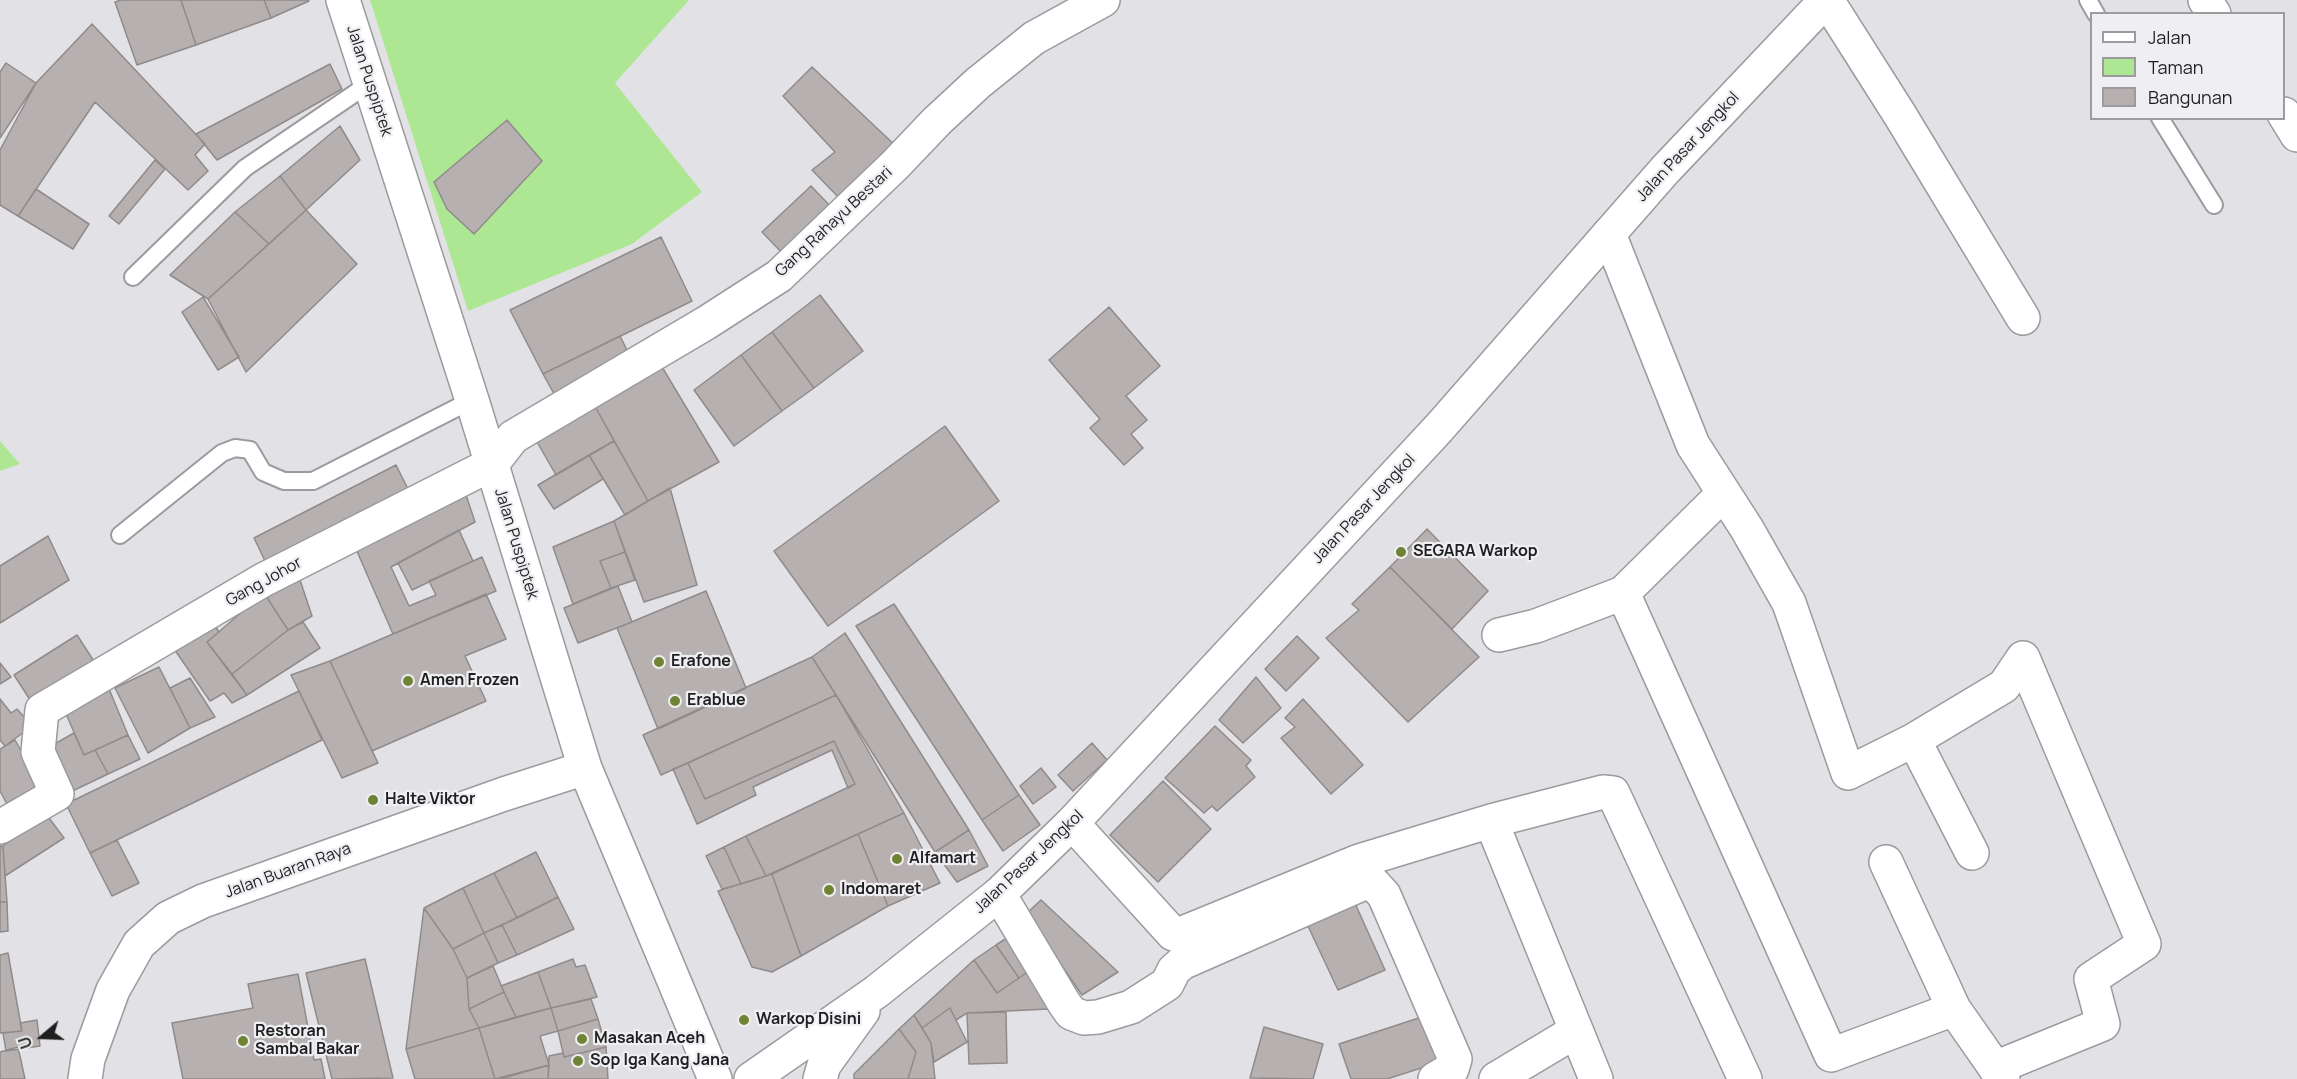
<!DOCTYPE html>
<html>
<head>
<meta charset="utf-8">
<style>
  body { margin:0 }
  #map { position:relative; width:2297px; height:1079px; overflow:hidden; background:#e2e2e6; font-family:Manrope,sans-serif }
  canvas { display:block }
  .legend { position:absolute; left:2090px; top:12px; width:195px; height:108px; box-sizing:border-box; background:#efeff3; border:2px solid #9c9c9f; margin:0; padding:8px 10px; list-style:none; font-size:18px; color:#1f1f20 }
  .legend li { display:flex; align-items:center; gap:12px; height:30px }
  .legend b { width:30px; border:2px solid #9c9c9f }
  .north { position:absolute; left:12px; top:1007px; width:60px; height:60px; -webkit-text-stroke:4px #efeff3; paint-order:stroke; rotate:251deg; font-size:16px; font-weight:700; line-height:24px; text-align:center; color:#1f1f20 }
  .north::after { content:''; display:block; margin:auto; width:21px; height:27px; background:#1f1f20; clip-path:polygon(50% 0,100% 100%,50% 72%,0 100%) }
</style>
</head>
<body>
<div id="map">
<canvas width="2297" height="1079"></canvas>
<ul class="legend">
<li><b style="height:8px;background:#fff"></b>Jalan</li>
<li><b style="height:16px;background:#ade794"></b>Taman</li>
<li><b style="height:16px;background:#b6b1b0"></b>Bangunan</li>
</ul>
<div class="north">U</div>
</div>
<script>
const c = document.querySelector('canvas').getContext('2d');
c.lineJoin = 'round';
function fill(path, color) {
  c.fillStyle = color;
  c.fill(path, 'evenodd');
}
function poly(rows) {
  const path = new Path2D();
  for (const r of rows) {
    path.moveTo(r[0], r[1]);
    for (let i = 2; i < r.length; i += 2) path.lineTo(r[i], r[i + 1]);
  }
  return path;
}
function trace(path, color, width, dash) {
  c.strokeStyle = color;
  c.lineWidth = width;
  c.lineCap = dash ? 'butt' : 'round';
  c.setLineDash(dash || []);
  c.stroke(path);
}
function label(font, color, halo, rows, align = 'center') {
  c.font = font + ' Manrope,sans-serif';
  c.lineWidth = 4.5;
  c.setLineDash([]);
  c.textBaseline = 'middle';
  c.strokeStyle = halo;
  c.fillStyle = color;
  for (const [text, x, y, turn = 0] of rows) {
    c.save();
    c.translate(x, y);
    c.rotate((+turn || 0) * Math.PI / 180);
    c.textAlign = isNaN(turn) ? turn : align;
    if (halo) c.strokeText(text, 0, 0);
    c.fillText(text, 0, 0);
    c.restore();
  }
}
fill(poly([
  [370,0,689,0,615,83,702,192,632,244,468,311],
  [0,441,20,464,0,471]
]), '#ade794');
const building = poly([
  [121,0,181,0,196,45,137,65,115,2,121,0],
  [181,0,264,0,271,18,196,45,181,0],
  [264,0,308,0,309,1,271,18,264,0],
  [92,24,205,144,195,155,208,171,188,190,95,102,18,216,0,205,0,150,36,83,92,24],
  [6,63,36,83,0,138,0,72,6,63],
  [330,64,342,89,217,160,196,134,330,64],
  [812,67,899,149,844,203,812,170,835,152,783,96,812,67],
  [507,120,542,161,474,234,447,209,434,182,507,120],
  [340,126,360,160,306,210,280,176,340,126],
  [155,160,165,169,119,224,109,216,155,160],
  [280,176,306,210,269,244,235,212,280,176],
  [811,186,835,211,786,257,762,232,811,186],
  [36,189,89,224,73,249,18,216,36,189],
  [306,210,357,264,246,372,208,299,306,210],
  [235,212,269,244,208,299,170,275,235,212],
  [661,237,692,301,543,374,510,310,661,237],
  [820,295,863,351,814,388,772,332,820,295],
  [203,297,239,357,218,370,182,312,203,297],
  [1109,307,1160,366,1126,396,1147,420,1131,434,1143,448,1124,465,1090,428,1100,419,1049,360,1109,307],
  [772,332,814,388,782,411,741,355,772,332],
  [620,336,631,358,558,401,543,374,620,336],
  [741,355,782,411,734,446,694,390,741,355],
  [659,362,719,462,648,501,592,401,659,362],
  [592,401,614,441,556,475,533,435,592,401],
  [945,426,999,501,828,626,774,551,945,426],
  [614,441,648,501,625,515,589,455,614,441],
  [589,455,603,479,554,509,538,485,589,455],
  [396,465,411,495,268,567,254,538,396,465],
  [670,488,697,585,644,602,614,521,670,488],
  [466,495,475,522,391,567,409,606,436,595,429,581,482,557,496,591,393,634,356,549,466,495],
  [614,521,625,552,600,561,611,588,573,604,553,547,614,521],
  [1427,529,1488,591,1452,629,1390,567,1427,529],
  [459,530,473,561,412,590,398,563,459,530],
  [48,536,69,580,0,623,0,566,48,536],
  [625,552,635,580,611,588,600,561,625,552],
  [1390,567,1479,657,1408,722,1326,638,1359,610,1352,604,1390,567],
  [298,574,312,616,288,630,264,593,298,574],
  [618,586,632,622,578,643,564,608,618,586],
  [706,591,746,688,658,729,617,628,706,591],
  [264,593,288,630,232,674,207,642,264,593],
  [486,594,506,639,465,656,486,701,372,751,330,661,486,594],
  [894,604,1019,795,982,820,856,626,894,604],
  [209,617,219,632,207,642,247,695,232,703,224,693,210,701,172,646,209,617],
  [303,622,320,648,247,695,232,674,288,630,303,622],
  [845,633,969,830,935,852,812,657,845,633],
  [77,635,99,669,36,709,14,675,77,635],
  [1297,636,1319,658,1286,691,1265,669,1297,636],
  [812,657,836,695,661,775,643,735,812,657],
  [330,661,378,763,342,778,291,675,330,661],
  [0,663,11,677,0,684,0,663],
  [159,667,190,728,148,753,115,688,159,667],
  [1256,677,1281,708,1243,743,1219,720,1256,677],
  [190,678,215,717,190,728,170,688,190,678],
  [107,684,128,735,84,755,63,707,107,684],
  [299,691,322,740,90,853,66,804,299,691],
  [836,695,904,813,766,876,746,836,855,784,834,741,705,799,688,763,836,695],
  [0,699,11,713,17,709,32,726,5,746,0,740,0,699],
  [1303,699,1363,765,1331,794,1281,738,1295,727,1285,718,1303,699],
  [1215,726,1251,760,1246,766,1255,777,1217,811,1212,806,1204,813,1165,778,1215,726],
  [74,733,84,755,95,750,108,774,64,795,42,751,74,733],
  [128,735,140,759,108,774,95,750,128,735],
  [15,740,43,791,18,797,7,804,0,791,0,749,15,740],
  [834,741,855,784,848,788,832,750,753,787,756,795,697,824,673,769,688,763,705,799,834,741],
  [1092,743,1107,760,1073,791,1058,775,1092,743],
  [1041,768,1056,787,1033,804,1020,786,1041,768],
  [1163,781,1211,829,1158,882,1110,835,1163,781],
  [1019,795,1040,825,1003,851,982,820,1019,795],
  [904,813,940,883,888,906,858,834,904,813],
  [46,814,64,838,5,876,3,846,46,814],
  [969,830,988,866,957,882,935,852,969,830],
  [858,834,888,906,801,956,772,874,858,834],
  [746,836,766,876,741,884,724,847,746,836],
  [117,840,139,883,112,896,90,853,117,840],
  [0,846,3,846,7,902,0,902,0,846],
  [724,847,741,884,722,889,706,856,724,847],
  [536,852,558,897,517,918,494,873,536,852],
  [494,873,517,918,484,933,463,888,494,873],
  [772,874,801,956,772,972,752,967,718,891,772,874],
  [463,888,484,933,453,949,424,908,463,888],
  [558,897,574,929,517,955,502,925,558,897],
  [1041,900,1118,972,1082,995,1026,914,1041,900],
  [1354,901,1385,970,1338,990,1307,924,1354,901],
  [0,902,7,902,8,931,0,932,0,902],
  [424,908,453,949,467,978,469,1009,479,1028,406,1049,424,908],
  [502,925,517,955,498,963,484,933,502,925],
  [484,933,498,963,467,978,453,949,484,933],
  [1013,934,1035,966,1019,978,996,945,1013,934],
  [996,945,1019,978,997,993,974,960,996,945],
  [8,953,22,1031,0,1033,0,955,8,953],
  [365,959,393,1078,332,1079,306,973,365,959],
  [573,959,576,967,585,965,597,997,551,1008,538,972,573,959],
  [974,960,997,993,1029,971,1048,1009,967,1013,956,1020,950,1008,922,1028,914,1015,974,960],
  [493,966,504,992,469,1009,467,978,493,966],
  [538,972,551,1008,516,1017,501,986,538,972],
  [298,974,314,1060,321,1059,325,1079,183,1079,172,1023,253,1008,248,984,298,974],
  [504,992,516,1017,479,1028,469,1009,504,992],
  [591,999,598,1019,558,1031,551,1008,591,999],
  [551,1008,558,1031,540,1036,549,1065,495,1079,479,1028,551,1008],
  [950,1008,967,1042,934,1062,931,1043,922,1028,950,1008],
  [1006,1012,1007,1063,969,1064,967,1013,1006,1012],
  [1431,1014,1446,1060,1387,1079,1351,1079,1339,1044,1431,1014],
  [914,1015,931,1043,935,1079,908,1079,916,1052,899,1029,914,1015],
  [598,1019,606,1047,564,1057,558,1031,598,1019],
  [37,1020,40,1046,6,1051,3,1033,22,1031,20,1023,37,1020],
  [1264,1027,1323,1044,1313,1079,1250,1078,1264,1027],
  [479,1028,495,1079,415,1079,406,1049,479,1028],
  [899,1029,916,1052,908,1079,854,1079,854,1074,899,1029],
  [18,1047,25,1079,0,1079,0,1052,18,1047],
  [606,1047,608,1079,548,1079,549,1056,563,1053,564,1057,606,1047],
  [549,1065,548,1079,500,1079,549,1065]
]);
fill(building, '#b6b1b0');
trace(building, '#908b8a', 1.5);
const lane = poly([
  [2088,0,2096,14],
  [2160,118,2214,205],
  [133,277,245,168,370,83],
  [120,535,222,453,235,448,250,450,263,472,284,481,313,481,472,400]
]);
const street = poly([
  [1827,0,1900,115,2023,318],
  [2205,0,2214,14],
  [2284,114,2297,135],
  [1609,234,1693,445,1747,529,1789,603,1848,773,1914,740,1972,853],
  [1623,593,1724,493],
  [1499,635,1536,626,1623,593,1831,1055,1954,1009,2003,1079],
  [1914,740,2004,686,2023,658],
  [1491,821,1596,1079],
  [1072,823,1173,934,1178,935,1359,861,1491,821,1603,792,1613,793,1745,1079],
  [0,827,57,794,38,752,42,710,263,580,492,464,513,437,706,323,779,276,895,165,937,121,978,83,1034,38,1103,0],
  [1886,862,1954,1009],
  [999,894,1064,1003,1071,1013,1084,1018,1098,1017,1131,1007,1167,984,1174,970,1182,963,1362,884,1372,882,1384,895,1455,1059,1452,1069,1435,1079],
  [1995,1068,2103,1024,2091,979,2144,944,2023,658],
  [1496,1079,1576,1031]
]);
const primary = poly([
  [343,0,472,400,585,768,715,1079],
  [85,1079,88,1059,113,990,139,944,168,918,203,901,504,794,585,768],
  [751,1079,876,992,999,894,1072,823,1439,428,1665,170,1826,0],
  [820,1079,824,1065,863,1011]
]);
trace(lane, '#9b9b9f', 20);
trace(street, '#9b9b9f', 36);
trace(primary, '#9b9b9f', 36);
trace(lane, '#fff', 16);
trace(street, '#fff', 33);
trace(primary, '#fff', 33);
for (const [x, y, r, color] of [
  [1401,552,6,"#6f8334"],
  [659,662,6,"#6f8334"],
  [408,681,6,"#6f8334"],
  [675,701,6,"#6f8334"],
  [373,800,6,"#6f8334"],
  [897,859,6,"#6f8334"],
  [829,890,6,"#6f8334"],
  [744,1020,6,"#6f8334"],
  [582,1039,6,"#6f8334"],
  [243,1041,6,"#6f8334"],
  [578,1061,6,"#6f8334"]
]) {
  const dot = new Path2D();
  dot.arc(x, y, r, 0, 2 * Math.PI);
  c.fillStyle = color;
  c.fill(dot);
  trace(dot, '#efeff3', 2);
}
label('16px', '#1f1f20', '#efeff3', [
  ["Jalan Puspiptek",369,81,72],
  ["Jalan Pasar Jengkol",1688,147,-47],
  ["Gang Rahayu Bestari",834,222,-43],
  ["Jalan Pasar Jengkol",1364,509,-47],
  ["Jalan Puspiptek",516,544,73],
  ["Gang Johor",264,582,-29],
  ["Jalan Pasar Jengkol",1029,862,-43],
  ["Jalan Buaran Raya",288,871,-20]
]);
label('bold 16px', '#1f1f20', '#efeff3', [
  ["SEGARA Warkop",1413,552],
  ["Erafone",671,662],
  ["Amen Frozen",420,681],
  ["Erablue",687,701],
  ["Halte Viktor",385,800],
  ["Alfamart",909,859],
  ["Indomaret",841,890],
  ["Warkop Disini",756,1020],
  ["Restoran",255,1032],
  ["Sambal Bakar",255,1050],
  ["Masakan Aceh",594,1039],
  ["Sop Iga Kang Jana",590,1061]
], 'left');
</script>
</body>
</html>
